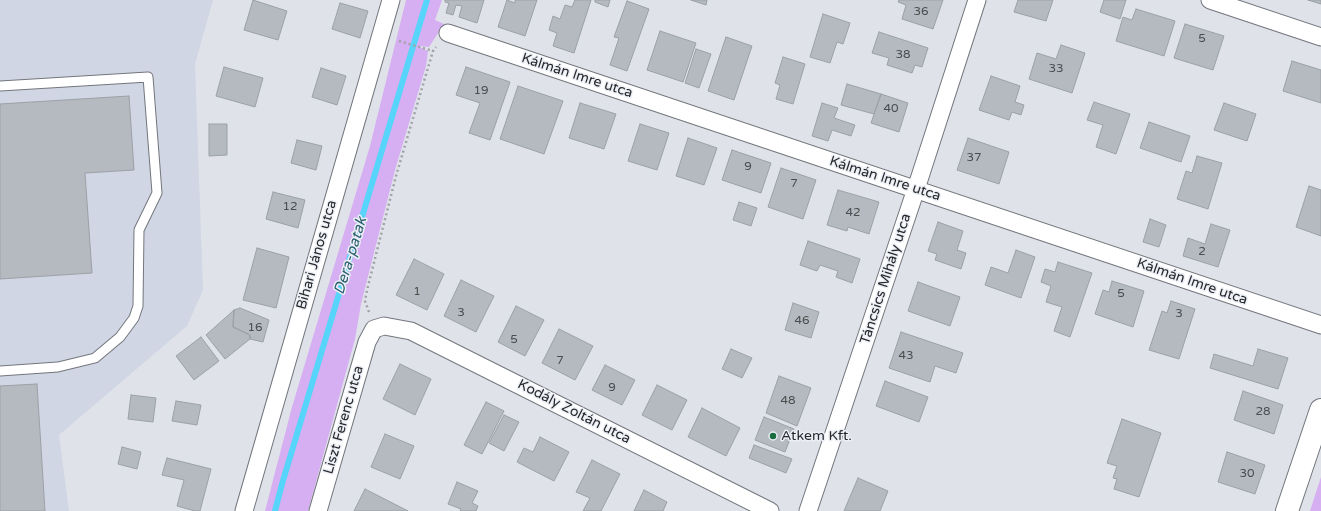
<!DOCTYPE html>
<html>
<head>
<meta charset="utf-8">
<style>
  body { margin:0 }
  canvas { display:block; background:#dfe2e9 }
</style>
</head>
<body>
<canvas width="1321" height="511"></canvas>
<script>
const c = document.querySelector('canvas').getContext('2d');
c.lineJoin = 'round';
function fill(path, color) {
  c.fillStyle = color;
  c.fill(path, 'evenodd');
}
function poly(rows) {
  const path = new Path2D();
  for (const r of rows) {
    path.moveTo(r[0], r[1]);
    for (let i = 2; i < r.length; i += 2) path.lineTo(r[i], r[i + 1]);
  }
  return path;
}
function trace(path, color, width, dash) {
  c.strokeStyle = color;
  c.lineWidth = width;
  c.lineCap = dash ? 'butt' : 'round';
  c.setLineDash(dash || []);
  c.stroke(path);
}
function label(font, color, halo, rows, align = 'center') {
  c.font = font + ' "Varela Round",sans-serif';
  c.lineWidth = 3;
  c.setLineDash([]);
  c.textBaseline = 'middle';
  c.strokeStyle = halo;
  c.fillStyle = color;
  for (const [text, x, y, turn = 0] of rows) {
    c.save();
    c.translate(x, y);
    c.rotate((+turn || 0) * Math.PI / 180);
    c.textAlign = isNaN(turn) ? turn : align;
    if (halo) c.strokeText(text, 0, 0);
    c.fillText(text, 0, 0);
    c.restore();
  }
}
fill(poly([
  [0,0,213,0,195,64,203,290,187,326,59,435,69,511,0,511]
]), '#d0d6e4');
fill(poly([
  [406,0,442,0,435,20,444,24,429,47,419,46,420,47,428,51,426,66,395,170,361,304,355,339,308,511,265,511,292,407,370,146],
  [1321,477,1321,511,1310,511]
]), '#d6aef2');
trace(poly([
  [275,511,282,484,427,0]
]), '#56d4f9', 6);
const building = poly([
  [253,0,287,11,278,40,244,30,253,0],
  [445,0,484,0,477,23,459,17,462,6,456,5,453,15,446,13,449,3,445,2,445,0],
  [507,0,515,3,515,0,537,0,525,36,498,27,507,0],
  [575,0,591,0,574,53,553,46,557,33,549,30,553,16,560,19,565,5,572,7,575,0],
  [595,0,610,0,608,7,595,2,595,0],
  [691,0,707,0,706,5,691,0],
  [899,0,943,0,933,29,902,19,906,5,898,2,899,0],
  [1018,0,1053,0,1046,21,1014,12,1018,0],
  [1104,0,1126,0,1120,19,1100,12,1104,0],
  [1308,0,1321,0,1321,4,1308,0],
  [627,1,649,9,627,71,610,65,619,38,614,37,627,1],
  [340,3,368,11,360,38,332,29,340,3],
  [1136,9,1175,21,1164,56,1116,41,1123,17,1132,20,1136,9],
  [823,14,850,23,843,44,837,42,830,63,810,57,823,14],
  [1185,24,1224,36,1213,70,1174,58,1185,24],
  [660,31,696,43,683,82,647,70,660,31],
  [879,32,928,48,922,67,915,65,912,73,887,65,889,58,872,53,879,32],
  [726,37,752,46,734,100,708,91,726,37],
  [1061,45,1085,53,1072,93,1029,79,1037,53,1056,59,1061,45],
  [696,49,711,54,699,88,685,83,696,49],
  [783,57,805,64,793,104,776,99,780,85,775,83,783,57],
  [1292,61,1321,70,1321,103,1283,91,1292,61],
  [224,67,263,78,255,107,216,96,224,67],
  [466,67,510,82,490,140,469,133,480,103,456,95,466,67],
  [321,68,346,76,337,105,312,97,321,68],
  [991,76,1020,86,1015,102,1024,105,1021,115,1012,112,1009,120,979,110,991,76],
  [847,84,881,94,874,114,841,105,847,84],
  [518,86,563,101,544,154,500,139,518,86],
  [881,94,908,103,899,132,871,123,881,94],
  [129,96,134,170,85,173,92,273,0,279,0,104,129,96],
  [1094,102,1130,114,1116,154,1096,147,1103,125,1087,120,1094,102],
  [580,103,616,114,604,149,569,138,580,103],
  [822,103,838,108,834,118,855,125,851,136,832,130,828,141,812,136,822,103],
  [1224,103,1256,114,1247,141,1214,130,1224,103],
  [1149,122,1190,136,1181,162,1140,148,1149,122],
  [209,124,227,124,227,155,209,156,209,124],
  [640,124,669,133,657,170,628,161,640,124],
  [688,138,717,148,704,185,676,176,688,138],
  [968,138,1009,152,999,184,957,170,968,138],
  [297,140,322,146,316,170,291,163,297,140],
  [732,150,771,163,761,193,722,180,732,150],
  [1197,156,1222,163,1208,209,1177,199,1186,171,1192,173,1197,156],
  [781,168,816,180,803,219,768,207,781,168],
  [1309,186,1321,190,1321,236,1296,227,1309,186],
  [838,190,879,202,869,234,848,227,847,231,827,225,838,190],
  [273,192,305,200,298,228,266,219,273,192],
  [739,202,757,208,751,226,733,220,739,202],
  [1150,219,1166,225,1159,247,1143,242,1150,219],
  [938,222,963,231,957,250,966,253,961,269,935,260,937,254,928,251,938,222],
  [1211,224,1230,230,1218,267,1183,256,1188,238,1205,244,1211,224],
  [808,241,860,259,852,283,836,277,838,271,820,265,817,271,800,265,808,241],
  [257,248,289,257,276,308,243,300,257,248],
  [1016,250,1035,257,1021,298,985,285,991,267,1008,273,1016,250],
  [414,259,444,274,427,310,396,295,414,259],
  [1058,262,1092,273,1070,337,1054,331,1062,307,1046,302,1051,286,1041,282,1045,269,1055,272,1058,262],
  [461,280,494,296,476,332,444,316,461,280],
  [1112,281,1144,291,1133,327,1095,314,1103,290,1109,292,1112,281],
  [918,282,960,297,950,326,908,311,918,282],
  [1171,301,1195,309,1179,359,1149,350,1162,311,1167,313,1171,301],
  [793,303,819,312,811,338,785,330,793,303],
  [516,306,544,320,525,356,498,342,516,306],
  [240,308,269,320,263,342,250,339,250,335,233,327,234,310,240,308],
  [234,310,233,327,250,335,250,339,225,359,206,335,234,310],
  [559,329,593,346,575,380,542,363,559,329],
  [901,332,963,353,956,373,935,366,930,382,889,368,901,332],
  [201,337,219,361,194,380,176,356,201,337],
  [731,349,752,358,742,378,722,369,731,349],
  [1258,349,1288,358,1278,389,1210,368,1214,354,1253,366,1258,349],
  [400,364,431,379,415,415,383,399,400,364],
  [605,365,635,380,622,405,592,390,605,365],
  [779,376,811,388,797,426,766,413,779,376],
  [885,381,928,397,919,422,876,406,885,381],
  [37,384,45,511,0,511,0,386,37,384],
  [657,385,687,400,672,430,642,415,657,385],
  [1243,391,1283,405,1274,434,1234,420,1243,391],
  [131,395,156,398,153,422,128,419,131,395],
  [176,401,201,405,197,425,172,421,176,401],
  [486,402,504,411,482,454,464,445,486,402],
  [702,408,740,428,726,456,688,437,702,408],
  [504,415,519,422,504,451,489,443,504,415],
  [764,417,794,429,785,452,755,440,764,417],
  [1122,419,1161,433,1139,497,1114,489,1117,479,1113,478,1117,466,1107,463,1122,419],
  [385,434,414,446,400,479,371,467,385,434],
  [540,437,569,452,554,481,517,462,524,448,533,452,540,437],
  [754,445,792,459,786,473,749,458,754,445],
  [122,447,141,452,137,469,118,464,122,447],
  [1227,452,1265,465,1255,494,1218,482,1227,452],
  [167,458,211,469,200,511,195,511,177,506,184,480,162,475,167,458],
  [592,460,620,474,601,511,583,511,590,498,576,492,592,460],
  [858,478,888,491,880,511,844,511,858,478],
  [457,482,478,491,472,503,478,506,476,511,460,511,461,509,448,504,457,482],
  [365,489,408,511,354,511,365,489],
  [644,490,667,502,663,511,634,511,644,490]
]);
fill(building, '#b4babf');
trace(building, '#9ba1a6', 1);
const lane = poly([
  [0,86,148,77,157,193,139,230,138,306,134,318,120,337,95,358,58,367,0,371]
]);
const street = poly([
  [1210,0,1321,37],
  [448,33,1321,325],
  [244,511,391,0],
  [318,511,367,342,374,329,384,326,411,331,770,511],
  [808,511,916,189,977,0]
]);
const secondary = poly([
  [1287,511,1321,410]
]);
trace(lane, '#73767c', 11);
trace(street, '#73767c', 19);
trace(secondary, '#73767c', 24);
trace(poly([
  [399,41,433,51],
  [369,312,365,301,367,290,396,176,433,51,436,47]
]), '#a0a2a7', 2.5, [2, 3]);
trace(lane, '#fff', 9);
trace(street, '#fff', 17);
trace(secondary, '#fff', 22);
for (const [x, y, r, color] of [
  [773,436,4,"#196d3f"]
]) {
  const dot = new Path2D();
  dot.arc(x, y, r, 0, 2 * Math.PI);
  c.fillStyle = color;
  c.fill(dot);
  trace(dot, '#eceff6', 1.5);
}
label('12px', '#4a4c4f', null, [
  ["36",921,12],
  ["5",1202,39],
  ["38",903,55],
  ["33",1056,69],
  ["19",481,91],
  ["40",891,109],
  ["37",974,158],
  ["9",748,167],
  ["7",794,184],
  ["12",290,207],
  ["42",853,213],
  ["2",1202,252],
  ["1",417,292],
  ["5",1121,294],
  ["3",461,313],
  ["3",1179,314],
  ["46",802,321],
  ["16",255,328],
  ["5",514,340],
  ["43",906,356],
  ["7",560,361],
  ["9",612,388],
  ["48",788,401],
  ["28",1263,412],
  ["30",1247,474]
]);
label('14px', '#27282a', '#eceff6', [
  ["Kálmán Imre utca",577,76,18],
  ["Kálmán Imre utca",885,179,18],
  ["Bihari János utca",317,255,-74],
  ["Táncsics Mihály utca",886,279,-72],
  ["Kálmán Imre utca",1192,282,19],
  ["Kodály Zoltán utca",574,412,27],
  ["Liszt Ferenc utca",344,420,-74]
]);
label('14px', '#27282a', '#eceff6', [
  ["Atkem Kft.",781,436]
], 'left');
label('italic 15px', '#2b5f6f', '#eceff6', [
  ["Dera-patak",351,256,-73]
]);
</script>
</body>
</html>
